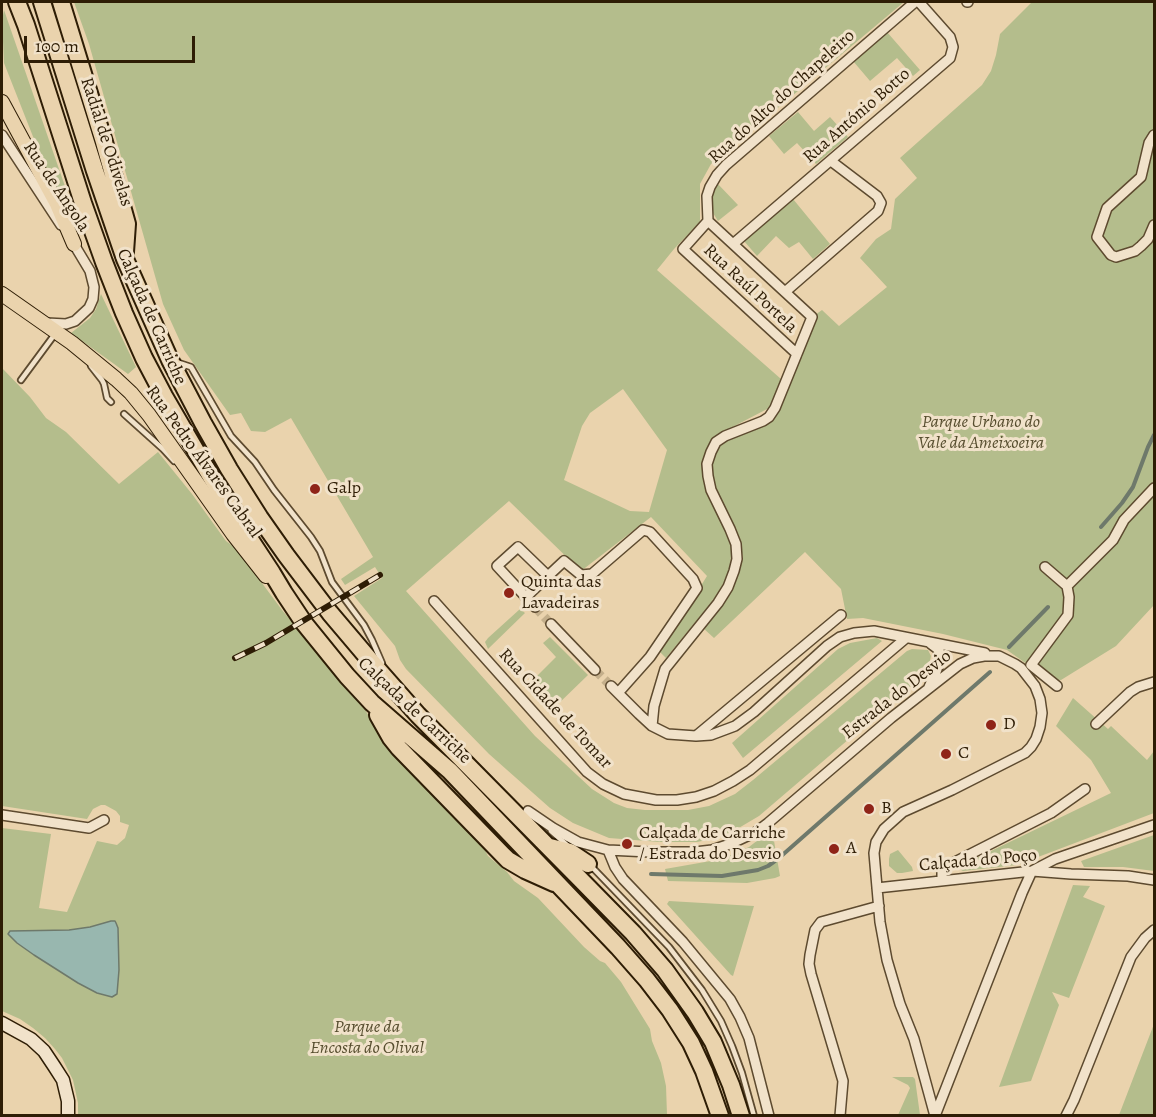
<!DOCTYPE html>
<html>
<head>
<meta charset="utf-8">
<style>
  body { margin:0 }
  #map { position:relative; width:1156px; height:1117px; overflow:hidden; background:#ead3ad; font-family:Alegreya,serif }
  canvas { display:block }
  .frame { position:absolute; inset:0; border:3px solid #2e1d05; pointer-events:none }
  .scale { position:absolute; left:24px; top:36px; width:171px; height:27px; box-sizing:border-box; border:3px solid #2e1d05; border-top:0; padding-left:8px; font-size:18px; line-height:21px; white-space:nowrap; color:#2e1d05; -webkit-text-stroke:4px #f1e2ca; paint-order:stroke }
</style>
</head>
<body>
<div id="map">
<canvas width="1156" height="1117"></canvas>
<div class="frame"></div>
<div class="scale">100 m</div>
</div>
<script>
const c = document.querySelector('canvas').getContext('2d');
c.lineJoin = 'round';
function fill(path, color) {
  c.fillStyle = color;
  c.fill(path, 'evenodd');
}
function poly(rows) {
  const path = new Path2D();
  for (const r of rows) {
    path.moveTo(r[0], r[1]);
    for (let i = 2; i < r.length; i += 2) path.lineTo(r[i], r[i + 1]);
  }
  return path;
}
function trace(path, color, width, dash) {
  c.strokeStyle = color;
  c.lineWidth = width;
  c.lineCap = dash ? 'butt' : 'round';
  c.setLineDash(dash || []);
  c.stroke(path);
}
function label(font, color, halo, rows, align = 'center') {
  c.font = font + ' Alegreya,serif';
  c.lineWidth = 6;
  c.setLineDash([]);
  c.textBaseline = 'middle';
  c.strokeStyle = halo;
  c.fillStyle = color;
  for (const [text, x, y, turn = 0] of rows) {
    c.save();
    c.translate(x, y);
    c.rotate((+turn || 0) * Math.PI / 180);
    c.textAlign = isNaN(turn) ? turn : align;
    if (halo) c.strokeText(text, 0, 0);
    c.fillText(text, 0, 0);
    c.restore();
  }
}
fill(poly([
  [74,2,904,2,711,164,700,184,700,222,674,249,657,270,781,379,769,408,721,433,708,447,703,465,703,477,706,490,728,533,732,546,730,566,726,579,715,598,666,658,660,652,707,576,651,517,581,571,509,501,406,591,535,736,592,789,614,803,627,808,645,810,688,810,709,806,735,794,753,780,907,651,912,649,928,650,931,656,928,670,923,679,889,700,849,739,759,816,737,829,717,838,697,842,660,842,609,838,573,823,550,808,489,754,406,669,400,660,395,646,354,596,382,578,375,567,345,585,341,579,373,557,291,418,265,432,251,431,241,413,230,415,184,350,163,304,89,44],
  [623,389,667,450,649,512,630,511,564,480,582,426,590,413],
  [1032,2,1154,2,1154,605,1116,646,1061,680,1048,679,1007,650,943,634,863,618,847,619,841,589,805,552,714,638,703,628,732,590,743,558,740,542,717,491,711,490,708,476,716,442,769,417,812,317,822,310,839,326,887,287,860,258,876,239,891,229,895,199,917,178,900,158,982,85,991,71,996,55,1000,34],
  [4,10,77,221,72,222,45,167,4,63,2,20],
  [887,32,920,70,913,76,897,58,870,81,853,61],
  [798,112,814,131,830,117,848,137,816,164,797,143,784,154,769,136],
  [716,182,738,205,718,221,713,213,711,201,714,185],
  [793,199,830,244,813,259,799,242,789,248,776,236,757,256,744,241],
  [101,294,136,367,128,374,71,333,90,318,96,309],
  [2,368,30,397,46,418,66,432,119,484,158,452,192,494,226,541,236,548,282,610,363,706,384,742,396,757,485,850,488,856,507,872,514,881,538,898,584,947,600,961,605,963,621,982,650,1029,652,1041,661,1063,666,1086,667,1115,78,1115,78,1103,73,1080,62,1058,55,1049,45,1038,33,1028,20,1019,2,1011,2,828,51,834,39,908,67,912,97,841,117,845,125,838,129,825,120,822,120,816,116,811,105,805,101,805,93,809,87,819,2,806],
  [520,609,525,613,488,649,485,642,488,638],
  [550,637,588,675,554,708,530,683,556,657,543,643],
  [877,638,882,641,743,758,732,743,838,649,850,643],
  [1073,698,1108,729,1111,726,1147,760,1154,751,1154,813,1017,865,963,871,961,870,960,867,962,865,1111,793,1091,760,1056,726],
  [772,829,780,876,775,878,747,883,668,881,665,869,722,859,749,847],
  [1154,835,1154,871,1123,867,1084,867,1081,861],
  [898,850,912,867,913,871,902,873,897,873,889,866,889,859,890,854],
  [1073,885,1090,886,1083,897,1105,906,1069,998,1052,992,1059,1005,1031,1081,999,1087],
  [669,901,754,906,733,976,731,975,667,904],
  [1154,1024,1154,1115,1119,1115],
  [892,1077,913,1077,915,1079,920,1115,898,1115,910,1088,908,1085]
]), '#b4bd8c');
const water = poly([
  [111,921,115,921,116,923,118,928,119,970,117,994,112,997,97,993,78,983,34,955,17,943,8,934,10,931,69,930,90,927,111,921]
]);
fill(water, '#98b7af');
trace(water, '#6e796b', 1.5);
trace(poly([
  [1101,527,1122,503,1133,487,1148,447,1154,435],
  [1009,647,1048,607],
  [779,858,990,672],
  [651,874,722,876,758,870,768,866,775,861]
]), '#6e796b', 4);
trace(poly([
  [535,607,551,624],
  [595,670,611,686]
]), '#c4af8b', 9, [9, 4.5]);
const lane = poly([
  [176,362,191,367,231,436,255,462,274,490,311,537,320,551,332,582,364,625,372,640,382,663],
  [91,366,102,380,104,384,107,398,111,402],
  [21,380,55,334],
  [124,414,163,449,174,461],
  [551,831,567,845],
  [591,866,669,947,702,990,721,1021,732,1046,742,1073,754,1116]
]);
const street = poly([
  [967,2,968,2],
  [2,135,61,225],
  [1154,135,1149,143,1141,177,1107,208,1097,237,1111,255,1116,257,1135,251,1141,246,1148,239,1154,225],
  [708,221,683,249,797,354],
  [733,244,950,58,953,47,950,37,919,2],
  [785,292,878,211,881,203,877,196,831,161],
  [47,323,66,324,75,321,89,308,93,299,94,287,90,271,72,241],
  [1045,567,1067,586],
  [548,576,564,561,581,575,592,574,643,530,650,532,693,579,697,588,650,657,618,693],
  [526,597,548,576,518,547,497,566,535,607],
  [434,601,587,772,603,784,624,794,656,800,677,800,696,797,714,791,733,781,750,770,906,638],
  [551,624,595,670],
  [611,686,639,714,652,726,668,734,696,736,711,735,735,726,754,712,827,646,840,637,854,633,874,631,985,653],
  [1057,686,1031,665,1068,615,1069,597,1067,586,1113,540,1124,520,1154,488],
  [929,687,936,672,940,661,939,650,931,644],
  [1096,724,1130,692,1138,687,1154,682],
  [652,726,654,706,665,669,718,603,728,587,734,571,737,559,736,544,730,529,711,490,708,476,707,464,711,452,716,442,725,436,763,421,769,417,775,408,812,317,708,221,707,196,710,187,717,175,726,165,915,2],
  [696,736,841,615],
  [528,811,553,828,578,842,608,850,649,852,695,852,712,850,730,844,756,832,768,823,891,718,960,664,973,658,984,656,999,656,1015,664,1021,668,1035,686,1040,699,1042,713,1040,727,1036,739,1031,747,1025,753,952,790,903,812,884,829,876,842,874,853,880,922,887,960,900,1004,914,1039,935,1116],
  [2,815,89,828,104,820],
  [608,850,615,867,623,879,683,942,730,999,740,1017,749,1038,769,1116],
  [942,880,942,870,945,867,1051,813,1085,789],
  [877,888,1032,871,1071,874,1128,876,1154,880],
  [840,1116,843,1081,811,974,809,964,810,955,815,930,821,922,879,906],
  [935,1116,1022,893,1032,871,1055,859,1154,825],
  [1066,1116,1074,1100,1131,957,1145,938,1154,930]
]);
const secondary = poly([
  [2,1023,31,1039,44,1051,54,1066,63,1080,68,1101,68,1116]
]);
const primary = poly([
  [2,102,57,204,74,244],
  [2,294,72,343,116,379,131,393,149,415,233,534,266,576]
]);
const highway = poly([
  [17,2,26,25,83,203,104,262,124,313,144,358,164,396,228,506,272,573,284,593,304,623,347,676,372,703,450,771,618,947,647,980,670,1010,691,1043,704,1071,720,1116],
  [42,2,95,171,125,259,170,360,203,423,229,469,260,518,286,555,330,613,380,672,418,715,580,879,633,933,665,970,695,1012,713,1042,731,1085,741,1116],
  [61,2,104,142,127,224,125,252],
  [378,715,391,738,399,748,502,854,508,860,525,870,554,883],
  [550,847,570,852,588,864]
]);
trace(lane, '#5d4a2f', 8);
trace(street, '#5d4a2f', 12);
trace(secondary, '#2e1d05', 15);
trace(primary, '#2e1d05', 16);
trace(highway, '#2e1d05', 20);
trace(lane, '#f1e2ca', 4.5);
trace(street, '#f1e2ca', 9);
trace(secondary, '#f1e2ca', 12);
trace(primary, '#ead3ad', 14);
trace(highway, '#ead3ad', 16);
const rail = poly([
  [235,658,266,643,380,575]
]);
trace(rail, '#2e1d05', 6);
trace(rail, '#f1e2ca', 4, [11]);
for (const [x, y, r, color] of [
  [315,489,6,"#8f2418"],
  [509,593,6,"#8f2418"],
  [991,725,6,"#8f2418"],
  [946,754,6,"#8f2418"],
  [869,809,6,"#8f2418"],
  [627,844,6,"#8f2418"],
  [834,849,6,"#8f2418"]
]) {
  const dot = new Path2D();
  dot.arc(x, y, r, 0, 2 * Math.PI);
  c.fillStyle = color;
  c.fill(dot);
  trace(dot, '#f1e2ca', 2);
}
label('18px', '#2e1d05', '#f1e2ca', [
  ["Rua do Alto do Chapeleiro",782,97,-42],
  ["Rua António Botto",857,116,-41],
  ["Radial de Odivelas",106,142,72],
  ["Rua de Angola",56,187,56],
  ["Rua Raúl Portela",750,289,43],
  ["Calçada de Carriche",151,317,66],
  ["Rua Pedro Álvares Cabral",203,462,54],
  ["Estrada do Desvio",897,695,-38],
  ["Rua Cidade de Tomar",555,709,47],
  ["Calçada de Carriche",414,711,43],
  ["Calçada do Poço",978,861,-5]
]);
label('italic 18px', '#564d2e', '#f1e2ca', [
  ["Parque Urbano do",981,423],
  ["Vale da Ameixoeira",981,444],
  ["Parque da",367,1028],
  ["Encosta do Olival",367,1049]
]);
label('18px', '#2e1d05', '#f1e2ca', [
  ["Galp",327,489],
  ["Quinta das",521,583],
  ["Lavadeiras",521,604],
  ["D",1003,725],
  ["C",958,754],
  ["B",881,809],
  ["Calçada de Carriche",639,834],
  ["/ Estrada do Desvio",639,855],
  ["A",846,849]
], 'left');
</script>
</body>
</html>
